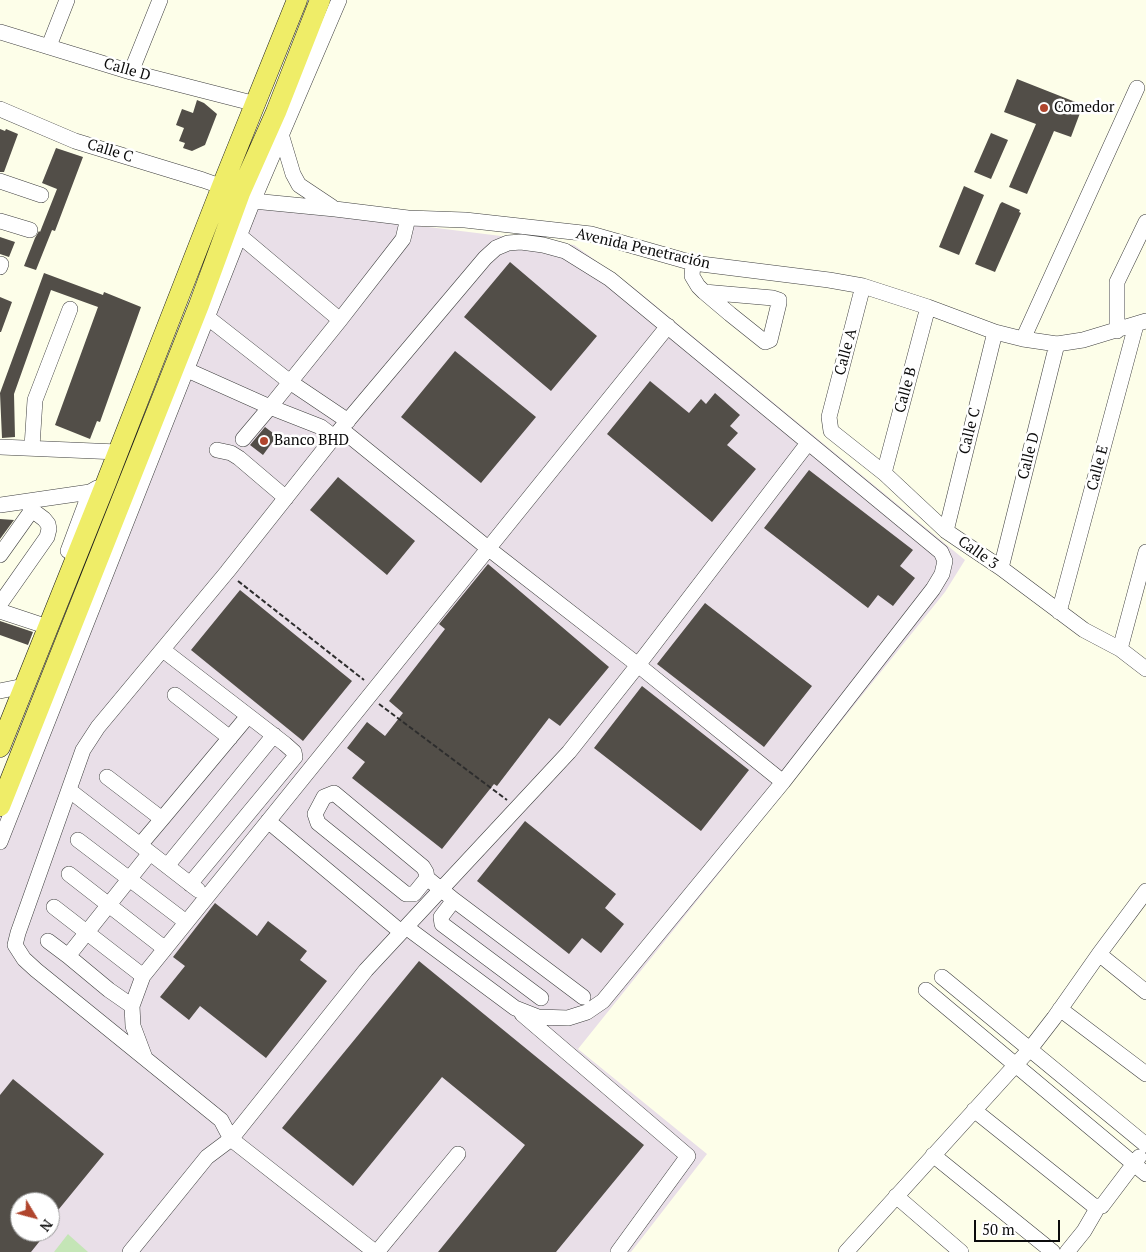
<!DOCTYPE html>
<html>
<head>
<meta charset="utf-8">
<style>
  body { margin:0 }
  #map { position:relative; width:1146px; height:1252px; overflow:hidden; background:#fdfee9; font-family:"PT Serif",serif }
  canvas { display:block }
  .north { position:absolute; left:10px; top:1192px; width:50px; height:50px; box-sizing:border-box; background:#fff; border:1px solid #9d9d9d; border-radius:50%; rotate:127deg; font-size:14px; font-weight:700; line-height:20px; text-align:center; color:#0b0b0b }
  .north::after { content:''; display:block; margin:auto; width:18px; height:22px; background:#b0452d; clip-path:polygon(50% 0,100% 100%,50% 72%,0 100%) }
  .scale { position:absolute; left:974px; top:1220px; width:86px; height:22px; box-sizing:border-box; border:2px solid #0b0b0b; border-top:0; padding-left:6px; font-size:15px; line-height:18px; white-space:nowrap; color:#0b0b0b; -webkit-text-stroke:4px #fff; paint-order:stroke }
</style>
</head>
<body>
<div id="map">
<canvas width="1146" height="1252"></canvas>
<div class="north">N</div>
<div class="scale">50 m</div>
</div>
<script>
const c = document.querySelector('canvas').getContext('2d');
c.lineJoin = 'round';
function fill(path, color) {
  c.fillStyle = color;
  c.fill(path, 'evenodd');
}
function poly(rows) {
  const path = new Path2D();
  for (const r of rows) {
    path.moveTo(r[0], r[1]);
    for (let i = 2; i < r.length; i += 2) path.lineTo(r[i], r[i + 1]);
  }
  return path;
}
function trace(path, color, width, dash) {
  c.strokeStyle = color;
  c.lineWidth = width;
  c.lineCap = dash ? 'butt' : 'round';
  c.setLineDash(dash || []);
  c.stroke(path);
}
function label(font, color, halo, rows, align = 'center') {
  c.font = font + ' "PT Serif",serif';
  c.lineWidth = 5;
  c.setLineDash([]);
  c.textBaseline = 'middle';
  c.strokeStyle = halo;
  c.fillStyle = color;
  for (const [text, x, y, turn = 0] of rows) {
    c.save();
    c.translate(x, y);
    c.rotate((+turn || 0) * Math.PI / 180);
    c.textAlign = isNaN(turn) ? turn : align;
    if (halo) c.strokeText(text, 0, 0);
    c.fillText(text, 0, 0);
    c.restore();
  }
}
fill(poly([
  [242,204,574,245,634,288,965,560,945,592,578,1049,707,1154,631,1252,0,1252,0,815],
  [20,1202,50,1202,50,1232,20,1232]
]), '#e9dfe8');
fill(poly([
  [68,1234,70,1236,88,1252,54,1252]
]), '#c4e5b6');
fill(poly([
  [1017,79,1083,105,1071,137,1054,131,1027,194,1009,187,1036,124,1004,112],
  [197,100,204,103,217,114,205,145,192,151,183,148,185,143,179,141,184,128,176,125,182,109,193,113],
  [0,129,5,131,6,129,18,134,4,172,0,172],
  [991,133,1008,140,991,179,974,172],
  [56,148,83,157,55,231,52,230,36,270,24,266,35,238,39,231,40,232,57,189,42,183],
  [964,186,984,195,959,255,939,247],
  [1002,202,1020,210,1019,212,1021,213,995,272,975,264,1000,204],
  [0,237,15,242,9,257,0,254],
  [510,262,597,336,551,391,464,317],
  [44,273,103,295,104,292,141,307,100,422,97,421,90,439,55,425,98,307,51,290,14,394,15,437,2,438,0,393],
  [0,297,12,302,1,332,0,332],
  [455,351,536,417,481,483,401,417],
  [650,381,689,413,701,399,706,404,715,393,740,415,730,426,738,433,727,445,756,469,712,522,607,434],
  [265,427,277,436,263,455,250,445],
  [809,470,913,550,900,566,915,578,893,606,878,595,868,608,764,528],
  [338,477,415,541,387,575,310,510],
  [0,519,14,520,0,539],
  [488,564,609,667,560,726,549,718,497,786,494,784,442,849,352,778,365,762,347,748,367,722,385,736,403,713,389,701,445,629,439,624],
  [240,590,352,681,303,741,191,650],
  [705,603,812,686,764,747,657,664],
  [0,621,33,632,28,645,0,635],
  [642,686,749,770,701,831,594,748],
  [525,821,616,894,605,908,624,924,601,953,582,938,569,954,477,881],
  [215,903,257,936,268,921,307,951,300,960,327,981,266,1058,200,1006,189,1020,160,997,185,966,173,957],
  [419,961,644,1145,556,1252,438,1252,525,1145,442,1077,353,1186,282,1128],
  [13,1079,104,1154,50,1220,50,1202,20,1202,20,1232,47,1232,31,1252,0,1252,0,1095]
]), '#524e48');
const minor = poly([
  [0,32,131,72,256,104],
  [49,46,67,0],
  [131,72,160,0],
  [0,109,75,141,203,180,240,193,253,201,335,209,408,218,465,220,591,234,693,263,829,280,863,286,928,307,995,332,1023,339,1057,344,1083,340,1146,321],
  [281,134,293,174,299,185,332,207],
  [0,181,41,195],
  [0,221,30,230],
  [239,235,340,320],
  [693,263,692,276,698,286,704,292,730,314,765,342,770,340,779,303,779,300,773,298,704,292],
  [0,267,1,264],
  [863,286,829,417,831,431,884,473,946,531,1001,568,1084,630,1120,649,1146,669],
  [207,317,290,382,348,421],
  [1117,331,1117,282,1146,222],
  [1023,339,1137,88],
  [185,369,270,407,340,320,403,239,408,218],
  [341,429,489,549,638,665,783,782],
  [243,439,270,407,321,427,334,437],
  [0,447,118,452],
  [32,447,35,400,70,309],
  [217,450,231,453,239,458,286,498],
  [884,473,928,307],
  [0,505,90,492,97,488],
  [946,531,995,332],
  [68,551,90,492],
  [0,555,32,510,31,502],
  [1001,568,1057,344],
  [0,604,47,537,49,529,48,524,44,519,32,510],
  [0,611,42,625,49,625],
  [1059,612,1136,325],
  [1120,649,1146,552],
  [163,650,285,744,294,752,295,757,190,884],
  [0,691,24,686],
  [175,695,230,738],
  [107,777,162,819,248,716],
  [69,790,198,890],
  [268,821,401,932],
  [78,840,186,922],
  [0,842,253,201,339,0],
  [140,845,162,819],
  [167,866,274,735],
  [69,874,164,948],
  [427,878,414,894,406,894,318,823,315,814,324,797,334,793,423,867,426,872,427,878,454,900,441,917,442,924,541,998],
  [454,900,583,997],
  [54,907,143,976],
  [48,941,68,956],
  [1099,954,1146,992],
  [942,977,1146,1145],
  [926,990,1146,1174],
  [132,1006,109,990,68,956,150,853],
  [1060,1009,1146,1074],
  [522,1014,688,1156,618,1252],
  [145,1058,133,1026,132,1006,143,976,668,326],
  [974,1110,1094,1206,1102,1206,1139,1157],
  [933,1155,1053,1252],
  [896,1196,961,1252],
  [130,1252,207,1157,231,1139,366,970,569,752,638,665,808,443],
  [375,1252,231,1139,221,1120,36,970,24,959,15,945,18,933,83,750,98,727,227,572,334,437,485,258,496,248,508,243,521,242,543,245,565,251,610,279,941,552,945,561,942,574,933,589,783,782,603,1001,587,1012,568,1018,538,1017,515,1008,406,927],
  [377,1252,458,1154],
  [846,1252,1030,1049,1054,1018,1099,954,1146,891],
  [1067,1252,1084,1231,1098,1207]
]);
const major = poly([
  [0,747,106,483,222,186,297,0],
  [0,806,199,305,240,193,276,112,320,0]
]);
trace(minor, '#3e3e3e', 16);
trace(major, '#1c1c1c', 21);
trace(poly([
  [238,581,364,680],
  [379,704,507,800]
]), '#2d2d2d', 2, [5, 2.5]);
trace(minor, '#fff', 15);
trace(major, '#efed68', 20);
for (const [x, y, r, color] of [
  [1044,108,5,"#b0452d"],
  [264,441,5,"#b0452d"]
]) {
  const dot = new Path2D();
  dot.arc(x, y, r, 0, 2 * Math.PI);
  c.fillStyle = color;
  c.fill(dot);
  trace(dot, '#fff', 2);
}
label('15px', '#0b0b0b', '#fff', [
  ["Calle D",127,70,16],
  ["Calle C",110,151,17],
  ["Avenida Penetración",643,249,13],
  ["Calle A",846,352,-75],
  ["Calle B",906,390,-75],
  ["Calle C",970,431,-76],
  ["Calle D",1029,456,-76],
  ["Calle E",1098,468,-75],
  ["Calle 3",978,553,35]
]);
label('15px', '#0b0b0b', '#fff', [
  ["Comedor",1054,108],
  ["Banco BHD",274,441]
], 'left');
</script>
</body>
</html>
